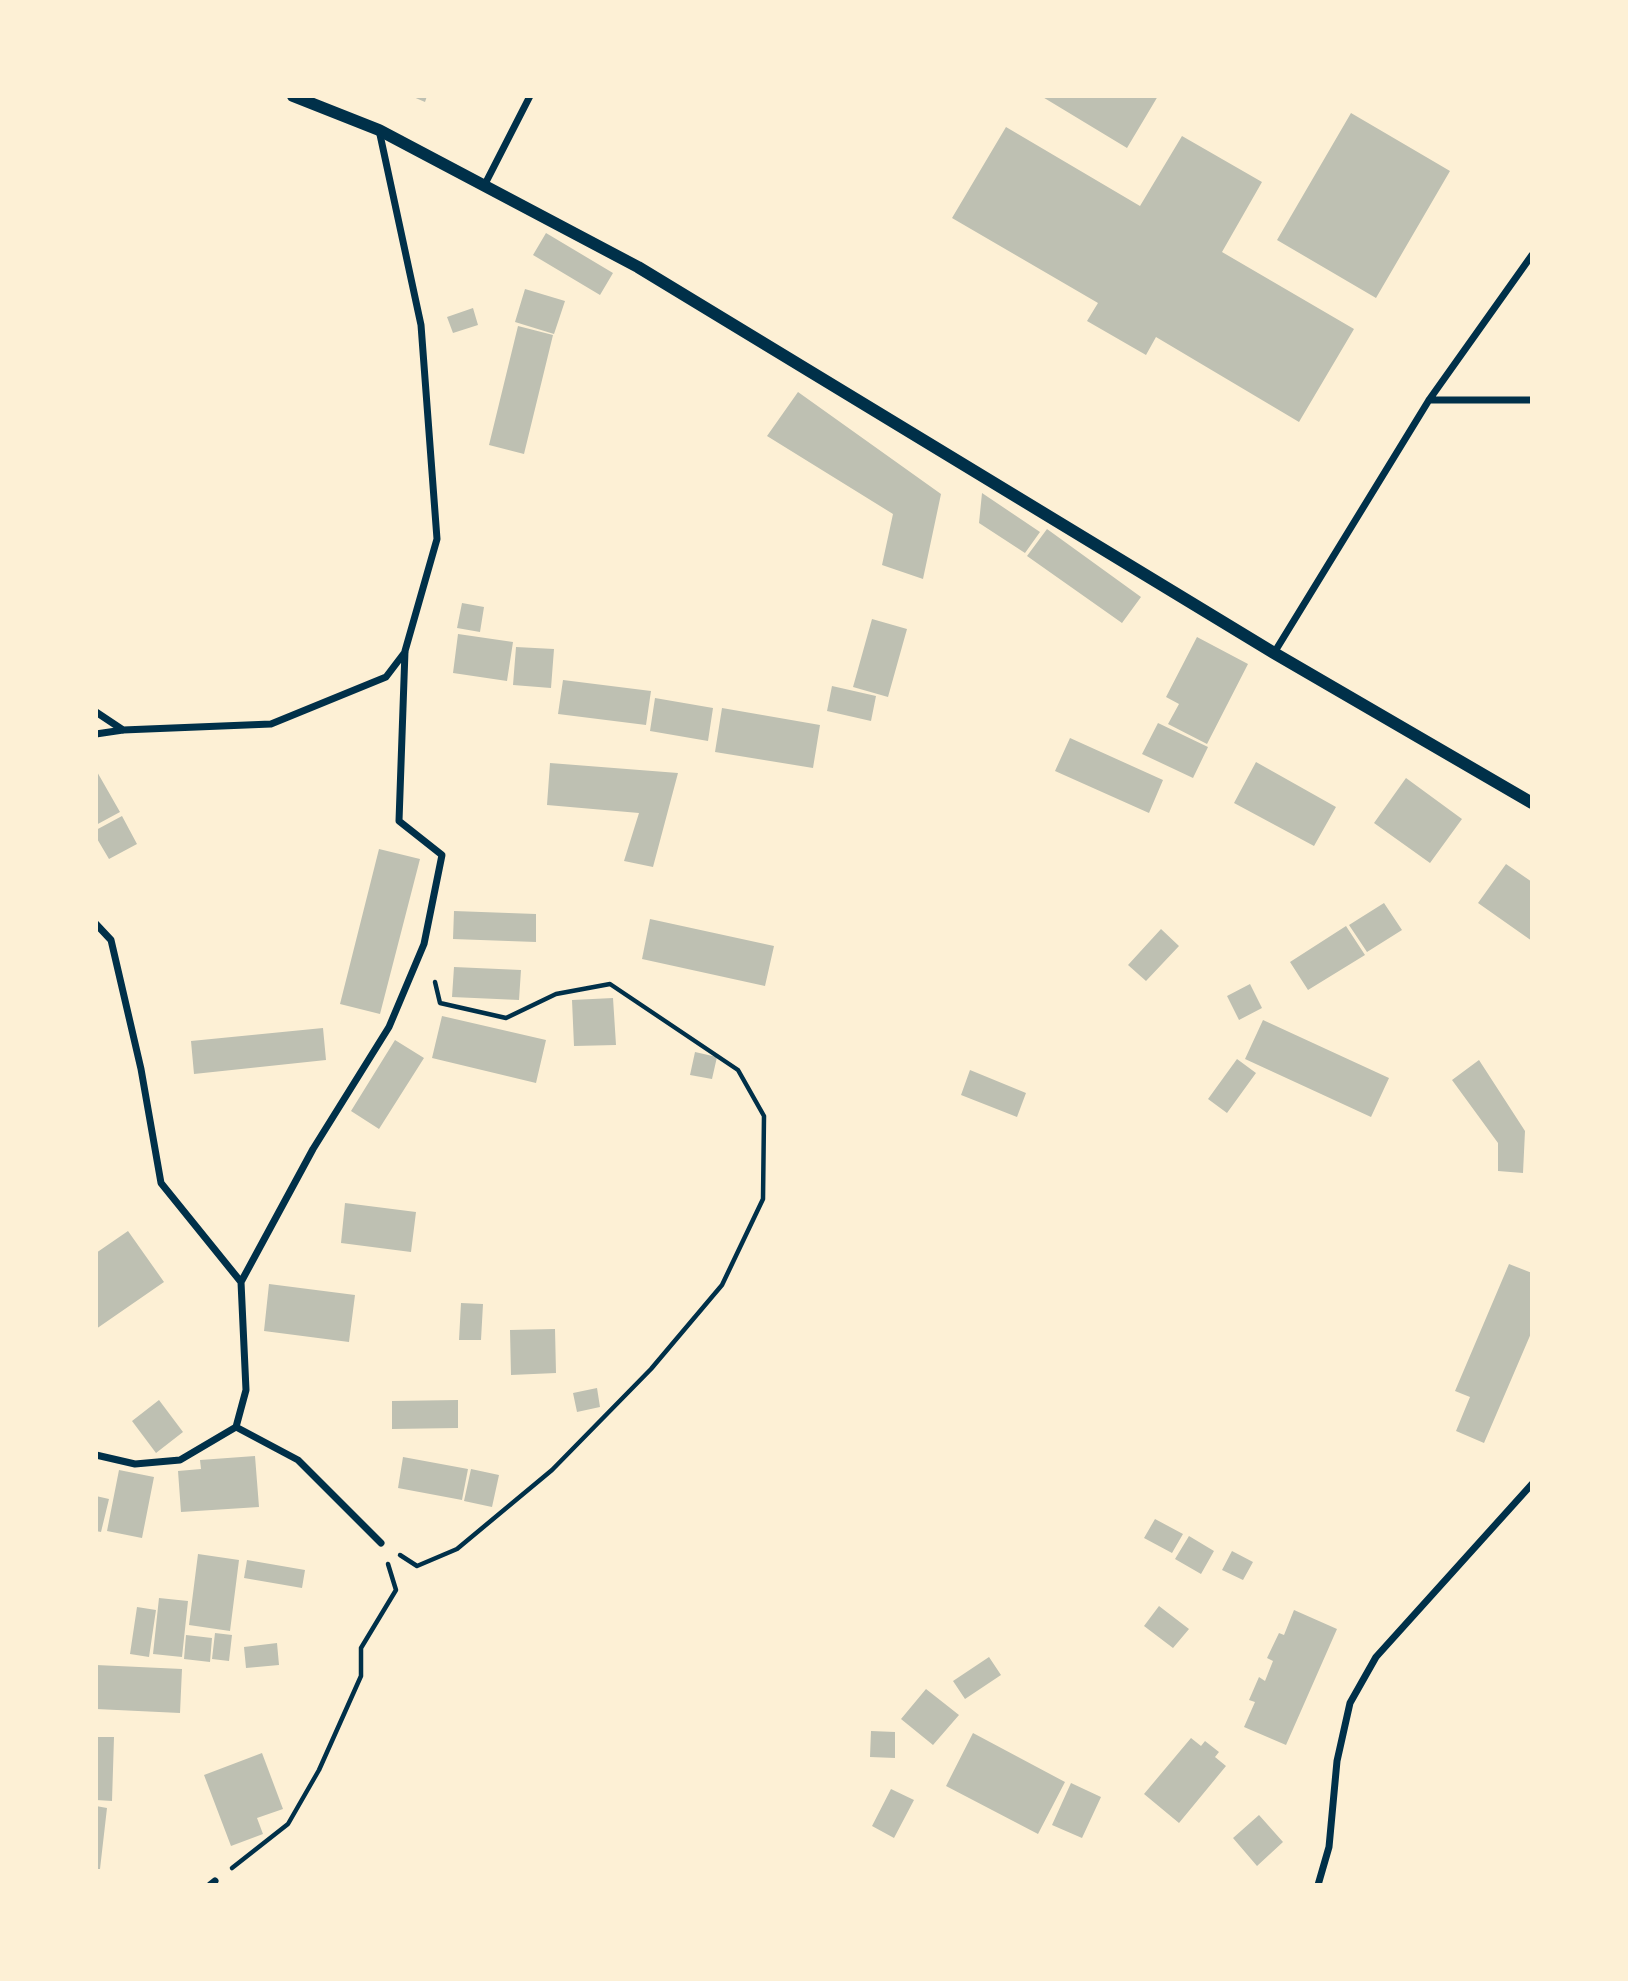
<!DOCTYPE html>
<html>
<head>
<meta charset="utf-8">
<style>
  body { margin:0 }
  #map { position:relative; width:1628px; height:1981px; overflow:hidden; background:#fdf0d5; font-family:Georgia,serif }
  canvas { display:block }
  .frame { position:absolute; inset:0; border:98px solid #fdf0d5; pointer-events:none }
</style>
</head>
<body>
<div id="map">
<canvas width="1628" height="1981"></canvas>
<div class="frame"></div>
</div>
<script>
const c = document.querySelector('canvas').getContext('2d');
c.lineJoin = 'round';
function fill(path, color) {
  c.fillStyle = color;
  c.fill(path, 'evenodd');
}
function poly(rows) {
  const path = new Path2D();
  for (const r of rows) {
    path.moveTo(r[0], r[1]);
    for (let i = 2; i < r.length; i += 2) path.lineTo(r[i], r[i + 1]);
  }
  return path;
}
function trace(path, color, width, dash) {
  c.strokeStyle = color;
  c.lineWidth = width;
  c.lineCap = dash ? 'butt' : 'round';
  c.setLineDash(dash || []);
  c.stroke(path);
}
fill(poly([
  [411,96,427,96,425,102],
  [1041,96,1158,96,1127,148],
  [1351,113,1450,171,1376,298,1277,240],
  [1006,127,1140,206,1182,136,1262,182,1222,252,1354,329,1299,422,1156,337,1146,355,1087,321,1098,303,952,218],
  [546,233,613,273,600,295,533,255],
  [525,289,565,301,554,334,515,322],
  [473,308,478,325,453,333,447,317],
  [518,326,553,335,524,454,489,445],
  [798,392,941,494,923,579,882,565,893,514,767,436],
  [982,493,1040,532,1025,553,979,523],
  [1047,529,1141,597,1122,623,1027,556],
  [462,603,484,607,480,632,457,628],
  [872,619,907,629,888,697,853,687],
  [458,634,513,642,507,681,453,673],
  [1197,637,1248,664,1207,744,1168,724,1179,704,1166,697],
  [516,647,554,649,551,688,513,685],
  [563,680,651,691,646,725,558,714],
  [832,686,876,696,871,721,827,711],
  [655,698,713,708,708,741,650,731],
  [722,708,820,725,813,768,715,752],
  [1158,723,1208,747,1193,778,1142,754],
  [1070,738,1163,780,1149,813,1055,771],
  [1256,762,1336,807,1314,846,1234,803],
  [550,763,678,773,653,867,624,861,639,813,547,805],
  [96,770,120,812,96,825],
  [1406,778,1462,819,1430,863,1374,823],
  [122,816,137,844,109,859,96,837,96,830],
  [379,849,420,859,380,1014,340,1004],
  [1506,864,1532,882,1532,941,1478,903],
  [1384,903,1402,930,1367,952,1349,925],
  [454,911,536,914,536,942,453,939],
  [650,919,774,946,765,986,642,959],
  [1346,926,1365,955,1308,990,1290,962],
  [1161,929,1179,946,1146,981,1128,965],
  [454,967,521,970,519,1000,452,997],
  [1250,984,1262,1008,1239,1020,1227,996],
  [613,998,616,1045,574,1046,572,1000],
  [442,1016,546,1040,536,1083,432,1058],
  [1263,1020,1389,1078,1371,1117,1245,1059],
  [323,1028,326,1060,194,1074,191,1041],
  [395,1040,424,1058,379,1129,351,1111],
  [695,1052,717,1057,712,1079,690,1075],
  [1237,1059,1256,1073,1227,1113,1208,1099],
  [1479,1060,1525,1131,1523,1173,1498,1171,1498,1143,1452,1080],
  [970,1070,1026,1093,1017,1117,961,1095],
  [345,1203,416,1212,411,1252,341,1243],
  [128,1231,164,1282,96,1329,96,1253],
  [1509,1264,1532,1273,1532,1331,1484,1443,1456,1431,1470,1397,1455,1391],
  [269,1284,355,1295,349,1342,264,1331],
  [461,1303,483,1304,481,1340,459,1340],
  [555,1329,556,1373,511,1375,510,1330],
  [597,1388,600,1407,577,1412,573,1393],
  [159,1400,183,1432,156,1453,132,1421],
  [458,1400,458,1428,392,1429,392,1401],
  [255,1456,259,1507,181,1512,178,1471,201,1469,200,1460],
  [403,1457,468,1469,462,1500,398,1488],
  [471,1469,499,1475,492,1507,464,1501],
  [119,1470,154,1477,142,1538,107,1531],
  [96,1496,109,1499,101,1532,96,1531],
  [1155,1519,1183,1534,1172,1553,1144,1538],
  [1189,1536,1214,1551,1201,1574,1175,1559],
  [1232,1551,1253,1562,1243,1580,1222,1570],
  [198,1554,239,1560,230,1631,189,1625],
  [247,1560,305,1570,302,1588,244,1578],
  [159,1598,188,1601,182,1657,153,1654],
  [1159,1606,1189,1629,1173,1648,1144,1626],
  [137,1607,156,1610,149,1657,130,1654],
  [1294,1610,1337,1629,1286,1745,1244,1727,1255,1702,1249,1700,1259,1677,1265,1681,1273,1661,1267,1658,1279,1633,1284,1635],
  [215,1633,232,1635,229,1661,212,1659],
  [186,1635,212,1638,210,1662,184,1659],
  [277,1643,279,1665,246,1668,244,1647],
  [989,1657,1001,1675,965,1699,953,1681],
  [96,1665,182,1669,180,1713,96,1709],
  [926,1689,959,1715,933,1745,901,1719],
  [871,1731,895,1732,895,1758,870,1757],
  [973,1733,1065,1782,1038,1834,946,1786],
  [96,1737,114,1737,112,1801,96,1800],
  [1191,1738,1201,1746,1205,1741,1219,1752,1215,1757,1226,1766,1179,1823,1144,1794],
  [262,1753,283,1809,257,1818,263,1834,231,1846,204,1775],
  [1071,1783,1101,1797,1082,1838,1052,1825],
  [891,1789,914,1800,894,1838,872,1826],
  [96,1806,107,1808,100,1869,96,1869],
  [1259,1815,1283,1842,1257,1866,1233,1838]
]), '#bec0b2');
trace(poly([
  [400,1555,417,1566,457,1549,552,1470,651,1369,722,1285,763,1199,764,1116,738,1070,610,984,556,994,506,1018,440,1003,435,982],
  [232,1868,288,1824,319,1770,361,1676,361,1648,396,1590,388,1564]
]), '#003049', 4.5);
trace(poly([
  [484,186,530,96],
  [1429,400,1532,400],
  [1274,653,1429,400,1532,255],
  [96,712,123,730],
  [96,734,123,730,271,724,386,677,405,652],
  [96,924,111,940,141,1069,161,1183,241,1282],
  [236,1427,298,1460,381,1543],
  [96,1455,135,1464,180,1460,236,1427,246,1390,241,1282,313,1149,389,1027,424,944,442,855,399,821,405,651,437,539,421,325,379,130],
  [210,1885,215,1881],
  [1318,1885,1329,1847,1337,1761,1350,1703,1376,1657,1532,1484]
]), '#003049', 7);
trace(poly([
  [293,96,379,130,638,267,1274,653,1532,803]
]), '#003049', 12);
</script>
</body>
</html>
